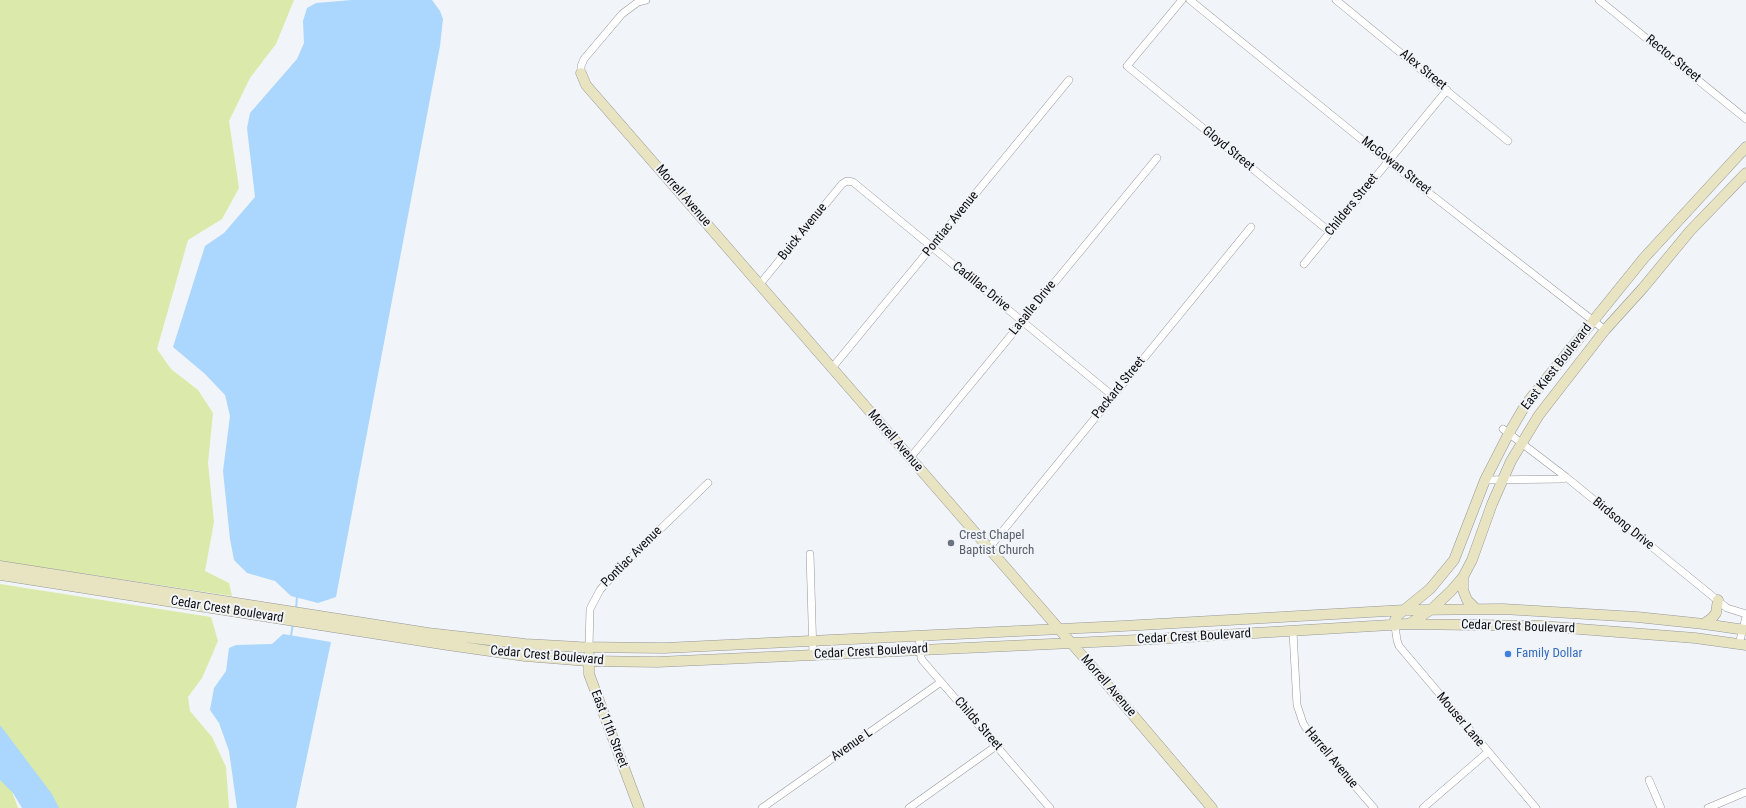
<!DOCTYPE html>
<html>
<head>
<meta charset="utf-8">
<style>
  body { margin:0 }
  canvas { display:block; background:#f1f4f8 }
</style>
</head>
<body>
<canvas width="1746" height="808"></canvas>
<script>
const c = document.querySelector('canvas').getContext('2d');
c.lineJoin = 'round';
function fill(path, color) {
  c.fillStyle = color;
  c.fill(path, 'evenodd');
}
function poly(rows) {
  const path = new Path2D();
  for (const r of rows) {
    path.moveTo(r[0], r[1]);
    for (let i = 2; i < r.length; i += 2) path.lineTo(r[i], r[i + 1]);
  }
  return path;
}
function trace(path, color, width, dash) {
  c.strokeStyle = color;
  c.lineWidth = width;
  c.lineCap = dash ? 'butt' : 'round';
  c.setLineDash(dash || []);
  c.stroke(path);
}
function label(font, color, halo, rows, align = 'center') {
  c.font = font + ' "Roboto Condensed",sans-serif';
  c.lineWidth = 4;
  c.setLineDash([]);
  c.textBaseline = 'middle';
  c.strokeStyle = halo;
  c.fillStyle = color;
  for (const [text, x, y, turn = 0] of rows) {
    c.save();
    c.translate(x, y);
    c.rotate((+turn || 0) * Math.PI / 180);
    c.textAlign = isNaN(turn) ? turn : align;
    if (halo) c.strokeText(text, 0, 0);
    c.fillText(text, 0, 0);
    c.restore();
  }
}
fill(poly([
  [0,0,294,0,276,44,250,78,229,121,239,188,222,219,188,240,157,349,171,369,198,390,213,413,208,463,214,522,205,571,229,583,232,596,0,561],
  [0,584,211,617,218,641,202,678,188,697,190,711,212,737,226,767,229,808,43,808,0,730],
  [0,770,8,780,18,808,0,808]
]), '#dbeaaa');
fill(poly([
  [352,0,432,0,440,11,443,19,440,46,336,597,318,603,291,596,275,581,247,573,234,560,230,539,223,471,230,416,225,395,205,374,173,347,205,246,224,233,255,197,247,128,250,113,297,59,304,43,303,21,307,8,316,3],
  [283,634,331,642,296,808,237,808,229,751,219,723,210,710,214,688,226,671,229,648,236,645,272,644],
  [0,725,52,794,59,808,22,808,13,793,0,780]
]), '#abd7fe');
trace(poly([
  [296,610,297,596],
  [291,636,293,623]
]), '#abd7fe', 2);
const street = poly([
  [1182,0,1127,66,1330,232],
  [1190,0,1388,161,1605,330],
  [1336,0,1508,141],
  [1599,0,1746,119],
  [581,73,581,66,584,59,622,14,638,2,646,0],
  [1304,264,1447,90],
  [760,284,842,184,847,181,853,182,1113,396],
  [832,368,1069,80],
  [1503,429,1566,477,1727,608,1746,614],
  [910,458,1157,158],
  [1485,480,1563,479,1566,477],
  [988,549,1251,227],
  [810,554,813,655],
  [1395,626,1397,640,1399,646,1536,808],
  [1293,632,1297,705,1303,723,1309,733,1374,808],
  [919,635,921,658,923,661,1050,808],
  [1739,644,1746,617],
  [589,647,590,609,600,590,615,573,708,483],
  [1649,780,1661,808],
  [762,808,941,682],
  [909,808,996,746],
  [1423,808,1488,752],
  [1708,808,1746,792]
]);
const secondary = poly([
  [581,73,586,85,1093,668,1212,808],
  [0,566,428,633,525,644,579,647,664,648,1123,626,1405,610,1503,609,1637,617,1704,624,1746,630],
  [0,575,448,645,525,656,588,661,657,662,813,655,1137,640,1407,624,1541,626,1695,638,1746,645],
  [1463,577,1463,590,1467,600,1476,609],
  [1409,624,1432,609,1451,591,1463,577,1472,560,1492,504,1511,461,1539,415,1605,330,1643,288,1690,231,1746,173],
  [1704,624,1712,618,1716,613,1718,600],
  [1395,626,1395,620,1398,615,1430,589,1454,560,1485,480,1509,433,1526,404,1644,258,1746,147],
  [589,655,589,674,639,808]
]);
trace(street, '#95979b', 8);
trace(secondary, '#95979b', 11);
trace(street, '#fff', 7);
trace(secondary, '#e8e4c1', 10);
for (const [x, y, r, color] of [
  [951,543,4,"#6b7280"],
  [1508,654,4,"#3f7fe0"]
]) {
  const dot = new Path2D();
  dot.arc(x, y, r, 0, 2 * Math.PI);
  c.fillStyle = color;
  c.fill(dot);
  trace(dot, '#f1f4f8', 1.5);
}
label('13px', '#0c0d0e', '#f1f4f8', [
  ["Rector Street",1673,59,39],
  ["Alex Street",1423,70,39],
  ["Gloyd Street",1228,149,39],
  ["McGowan Street",1396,166,38],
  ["Morrell Avenue",683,196,49],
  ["Childers Street",1352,205,-51],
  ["Pontiac Avenue",951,224,-51],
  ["Buick Avenue",803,232,-51],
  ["Cadillac Drive",981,287,39],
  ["Lasalle Drive",1033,308,-51],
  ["East Kiest Boulevard",1557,367,-52],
  ["Packard Street",1119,388,-51],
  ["Morrell Avenue",895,441,49],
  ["Birdsong Drive",1623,524,39],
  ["Pontiac Avenue",632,557,-45],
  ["Cedar Crest Boulevard",227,610,9],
  ["Cedar Crest Boulevard",1518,627,2],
  ["Cedar Crest Boulevard",1194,637,-3],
  ["Cedar Crest Boulevard",871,652,-3],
  ["Cedar Crest Boulevard",547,656,5],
  ["Morrell Avenue",1108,686,49],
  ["Mouser Lane",1460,720,50],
  ["Childs Street",978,724,49],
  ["East 11th Street",609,729,69],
  ["Avenue L",852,745,-35],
  ["Harrell Avenue",1331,758,50]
]);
label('13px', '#5b616d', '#f1f4f8', [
  ["Crest Chapel",959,536],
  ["Baptist Church",959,551]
], 'left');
label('13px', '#366cbe', '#f1f4f8', [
  ["Family Dollar",1516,654]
], 'left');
</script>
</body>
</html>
